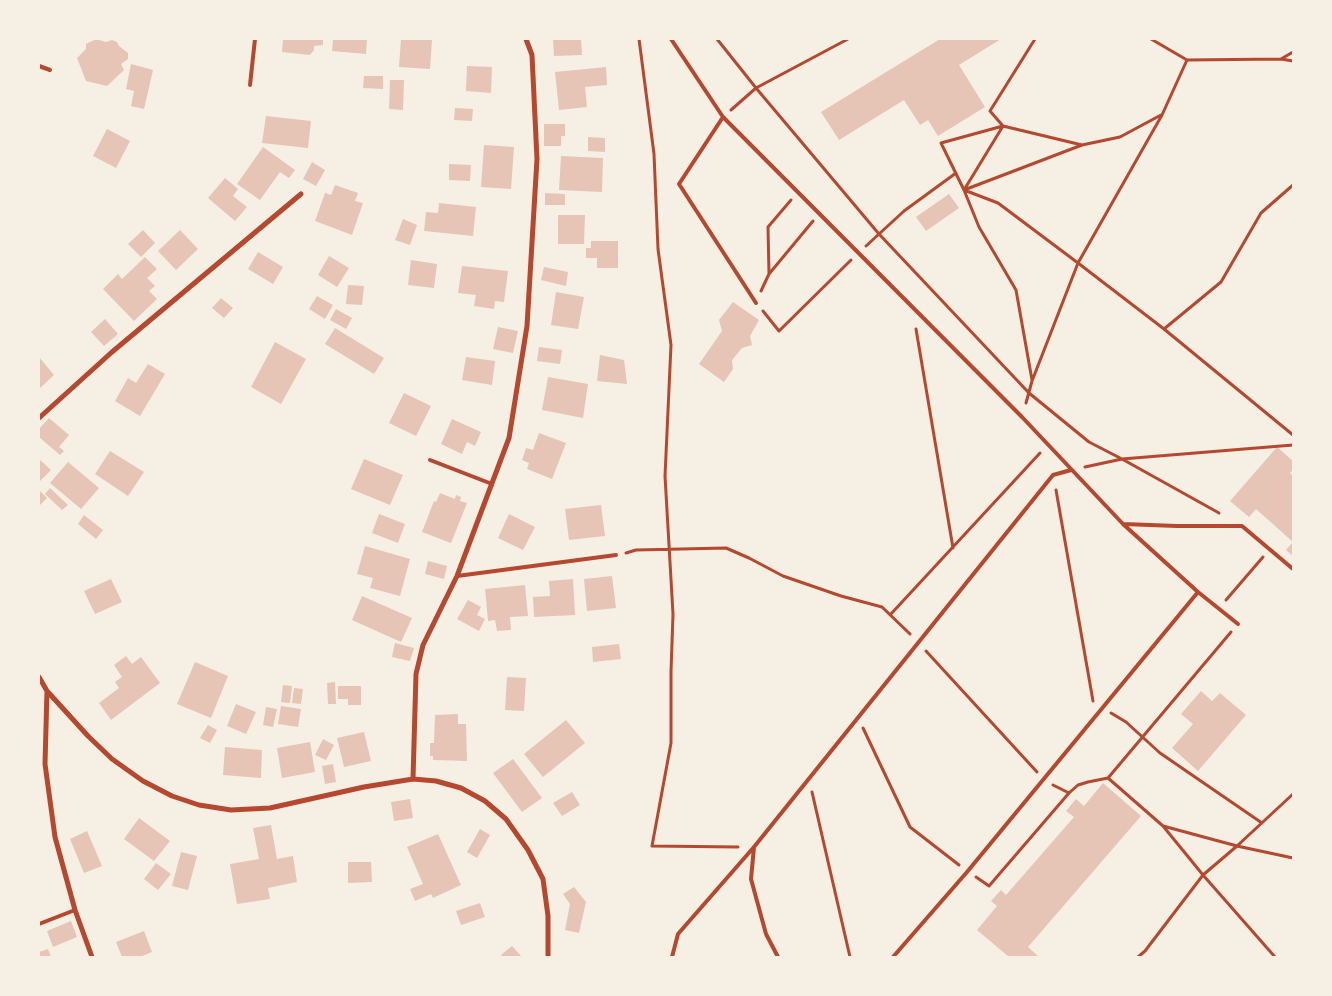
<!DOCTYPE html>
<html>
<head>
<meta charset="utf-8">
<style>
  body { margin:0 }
  #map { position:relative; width:1332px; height:996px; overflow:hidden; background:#f6efe4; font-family:"DM Sans",sans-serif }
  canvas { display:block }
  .frame { position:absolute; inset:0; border:40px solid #f6efe4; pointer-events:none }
</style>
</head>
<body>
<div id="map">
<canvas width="1332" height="996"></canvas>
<div class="frame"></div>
</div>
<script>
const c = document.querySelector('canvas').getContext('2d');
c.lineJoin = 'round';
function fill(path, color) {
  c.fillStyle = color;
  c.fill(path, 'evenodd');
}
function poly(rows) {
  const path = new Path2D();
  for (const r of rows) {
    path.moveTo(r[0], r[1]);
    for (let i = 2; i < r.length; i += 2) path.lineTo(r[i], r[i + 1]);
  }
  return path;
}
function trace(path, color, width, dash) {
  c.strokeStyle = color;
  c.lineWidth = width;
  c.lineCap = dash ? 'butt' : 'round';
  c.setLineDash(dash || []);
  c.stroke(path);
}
fill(poly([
  [96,39,106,42,112,40,117,42,119,46,128,53,128,59,121,64,124,70,107,86,86,81,77,58,86,49,86,44],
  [283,39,323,39,323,45,314,46,314,50,310,55,282,52],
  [333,39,367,39,366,54,332,51],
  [401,39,432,40,430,69,399,67],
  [553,39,581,39,582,55,554,56],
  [940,39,1001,39,959,65,985,107,938,136,928,120,920,125,904,100,839,140,821,112],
  [131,64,153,70,144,109,131,106,134,91,126,89],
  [467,66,492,67,491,93,466,91],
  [606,67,607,85,585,87,587,107,559,110,555,72],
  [364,76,383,76,383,89,363,88],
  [390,80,404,80,403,110,389,109],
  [455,108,473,109,472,121,454,120],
  [266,116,311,121,308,148,262,143],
  [544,124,565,124,565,136,561,136,561,146,544,146],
  [107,129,130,141,116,168,93,156],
  [588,137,605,138,605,152,588,151],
  [484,145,514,147,511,189,481,187],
  [263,147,295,170,289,178,280,172,260,200,237,184],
  [561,156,603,158,602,192,559,190],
  [312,162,325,170,316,186,303,179],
  [449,164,471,165,470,181,449,180],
  [225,178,238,189,233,196,247,207,235,221,208,198],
  [335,185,358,193,355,201,363,203,352,235,315,221,325,193,331,195],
  [545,193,565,194,565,205,545,205],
  [949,194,959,208,926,231,916,217],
  [439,203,476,207,473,236,424,231,426,212,438,213],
  [558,215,585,215,584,244,558,244],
  [403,219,417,225,410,245,395,240],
  [143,230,155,243,141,257,128,244],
  [180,230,198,249,176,270,158,251],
  [591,241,618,241,618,268,597,268,597,258,586,258,586,248,591,248],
  [258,252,283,267,273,284,248,269],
  [329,256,349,268,337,287,318,275],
  [145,257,157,269,147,278,155,286,149,291,157,299,134,321,103,289,118,274,122,279],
  [411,260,437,264,434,288,408,285],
  [462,266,508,271,504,302,495,301,494,309,474,306,476,295,458,293],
  [544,267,568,272,566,286,541,280],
  [348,285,364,286,362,305,346,304],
  [556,292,584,297,578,329,551,325],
  [317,296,333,305,325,319,309,309],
  [221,298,233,308,224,318,212,308],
  [733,302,759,320,750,336,752,345,742,348,732,360,733,369,724,382,699,364,722,331,719,320],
  [336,309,352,318,346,329,330,320],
  [105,319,118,334,104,346,91,332],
  [498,327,518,331,513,353,493,349],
  [335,328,384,358,374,374,325,344],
  [275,342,306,359,281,404,251,387],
  [539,347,562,350,560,364,537,361],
  [600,355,624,360,627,384,597,381],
  [39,357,54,375,39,389],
  [466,357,495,361,492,385,462,380],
  [148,364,165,374,140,416,115,401,128,378,136,383],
  [548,377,588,384,583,418,542,410],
  [404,393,431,406,416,436,389,423],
  [49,418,69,435,59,447,64,451,60,455,39,437,39,429],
  [452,419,481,432,475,446,467,442,462,454,441,444],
  [539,433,566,443,552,479,527,469,529,463,522,460,526,448,533,450],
  [1277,447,1293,461,1293,470,1290,473,1293,476,1293,556,1286,550,1293,542,1256,509,1249,517,1230,501],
  [110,451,144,472,128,496,95,474],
  [39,459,51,470,39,482],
  [364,459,403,475,390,505,351,489],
  [68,462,99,488,81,509,50,483],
  [50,488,68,505,62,510,45,494],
  [39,490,47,498,39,506],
  [440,493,455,499,456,495,461,497,460,501,467,503,451,543,422,532,434,501,436,502],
  [601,505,605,536,569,540,565,509],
  [379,514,405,524,398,543,372,533],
  [509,514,535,527,523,550,498,538],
  [84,515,103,530,96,539,78,524],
  [365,546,410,559,400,596,370,588,373,578,357,574],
  [428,561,447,566,444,579,425,574],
  [612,576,616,608,587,611,584,579],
  [111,579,122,602,95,614,84,591],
  [573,579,575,615,534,617,533,597,550,596,549,581],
  [525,585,528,616,510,617,511,630,497,631,495,620,488,621,485,589],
  [362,596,412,618,401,642,352,620],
  [468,600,481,607,477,615,485,619,479,631,457,619],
  [395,643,414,648,410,661,392,657],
  [619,644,621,659,593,662,592,647],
  [126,656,132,664,141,657,160,683,111,720,99,703,119,688,115,682,122,677,114,665],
  [195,662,228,676,211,718,177,704],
  [507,677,526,678,524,711,505,710],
  [335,682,336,704,328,704,327,683],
  [283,685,292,686,290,703,281,702],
  [338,686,361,686,361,705,348,705,348,699,338,699],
  [294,688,303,689,301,704,292,703],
  [1201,691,1212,701,1220,693,1246,715,1198,771,1172,748,1193,724,1181,714],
  [236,704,256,712,246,734,227,726],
  [281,706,301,709,298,727,278,724],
  [266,707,277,709,273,727,263,725],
  [458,714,458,724,466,724,467,761,433,760,433,756,430,756,430,743,434,743,435,715],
  [566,720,585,743,543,777,524,754],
  [208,725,217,730,210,743,200,738],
  [364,732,371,761,344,767,337,738],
  [323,739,334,745,326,760,315,755],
  [310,742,315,772,282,778,277,748],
  [225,747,262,750,261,778,223,775],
  [513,759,542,798,522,812,493,773],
  [333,764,336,782,325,784,322,766],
  [1103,783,1141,816,1028,947,1038,956,1036,957,1009,957,977,930,997,906,991,901,1001,890,1006,895,1074,817,1066,811,1076,799,1084,806],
  [572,792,580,805,562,816,553,803],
  [410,799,413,818,394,821,391,802],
  [139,818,170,841,154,861,124,839],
  [271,825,277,859,293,856,297,882,268,888,270,899,237,904,230,864,259,859,253,828],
  [480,829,490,835,477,858,467,852],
  [87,831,102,866,84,873,70,839],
  [438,834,461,885,433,898,431,894,415,901,410,889,423,884,407,847],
  [181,852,197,856,188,890,172,886],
  [348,862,371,862,372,882,348,883],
  [156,863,171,874,158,890,144,879],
  [574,887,586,902,579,933,565,930,570,904,563,894],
  [480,903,485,917,461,925,456,911],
  [71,921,77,937,53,947,47,931],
  [144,931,152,952,140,957,122,957,116,942],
  [512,946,522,957,502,957,501,955],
  [48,949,51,957,39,957,39,952]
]), '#e6c5b7');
trace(poly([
  [639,39,654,154,658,249,671,345,665,476,673,614,671,672,671,743,652,846,738,847],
  [717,39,756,88,879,234,1029,393,1089,442,1122,459,1293,445],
  [1151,39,1187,60],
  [1281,59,1293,52],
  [731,110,756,88,848,39],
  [1082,145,964,190,1003,126,1082,145,1120,137,1161,115],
  [964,190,998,203,1078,263,1164,329,1293,435],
  [866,246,904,211,956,173],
  [769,274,813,221],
  [761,291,769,274,768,227,791,200],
  [763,311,779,331,851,260],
  [916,329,953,548],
  [1164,329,1221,282,1261,213,1293,185],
  [1032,380,1016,290,979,227,964,190,941,143,1003,126,990,111,1035,39],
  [1026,403,1032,381,1078,263,1162,115,1187,60,1281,59,1293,61],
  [1085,467,1122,459,1219,513],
  [1056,490,1093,701],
  [626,553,636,550,726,548,749,558,783,576,841,596,882,607,910,634],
  [1226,600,1263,557],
  [890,615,1040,453],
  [926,651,1037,772],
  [1111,713,1126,722,1160,753,1262,823],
  [863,728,910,827,959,865],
  [1108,778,1163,826,1203,875,1275,957],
  [1053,785,1069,793],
  [812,792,850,957],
  [1163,826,1237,846,1293,858],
  [976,877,989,886,1069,793,1078,785,1088,782,1108,778,1231,632],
  [1138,957,1145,951,1203,875,1237,846,1293,794]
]), '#b5482f', 3);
trace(poly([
  [671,39,723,117,1022,417,1123,524,1198,592,1238,624],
  [39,66,50,70],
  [250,85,255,39],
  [723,117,679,184,756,303],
  [430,460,492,484],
  [1123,524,1177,526,1242,526,1293,569],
  [457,576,616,555],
  [754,847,751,879,766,934,778,957],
  [39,924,75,910],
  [672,957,678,934,754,847,1053,475,1071,470],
  [893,957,967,872,1198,592]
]), '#b5482f', 4);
trace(poly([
  [39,418,112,352,301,194],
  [39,677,47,691,88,736,112,759,143,781,172,796,199,805,231,810,270,808,364,787,413,779,436,781,461,788,485,801,506,819,528,850,543,879,548,916,548,957],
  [47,691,45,764,55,837,75,910,92,957],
  [413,779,416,674,423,645,457,576,509,438,527,326,537,159,532,55,526,39]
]), '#b5482f', 5);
</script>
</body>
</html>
